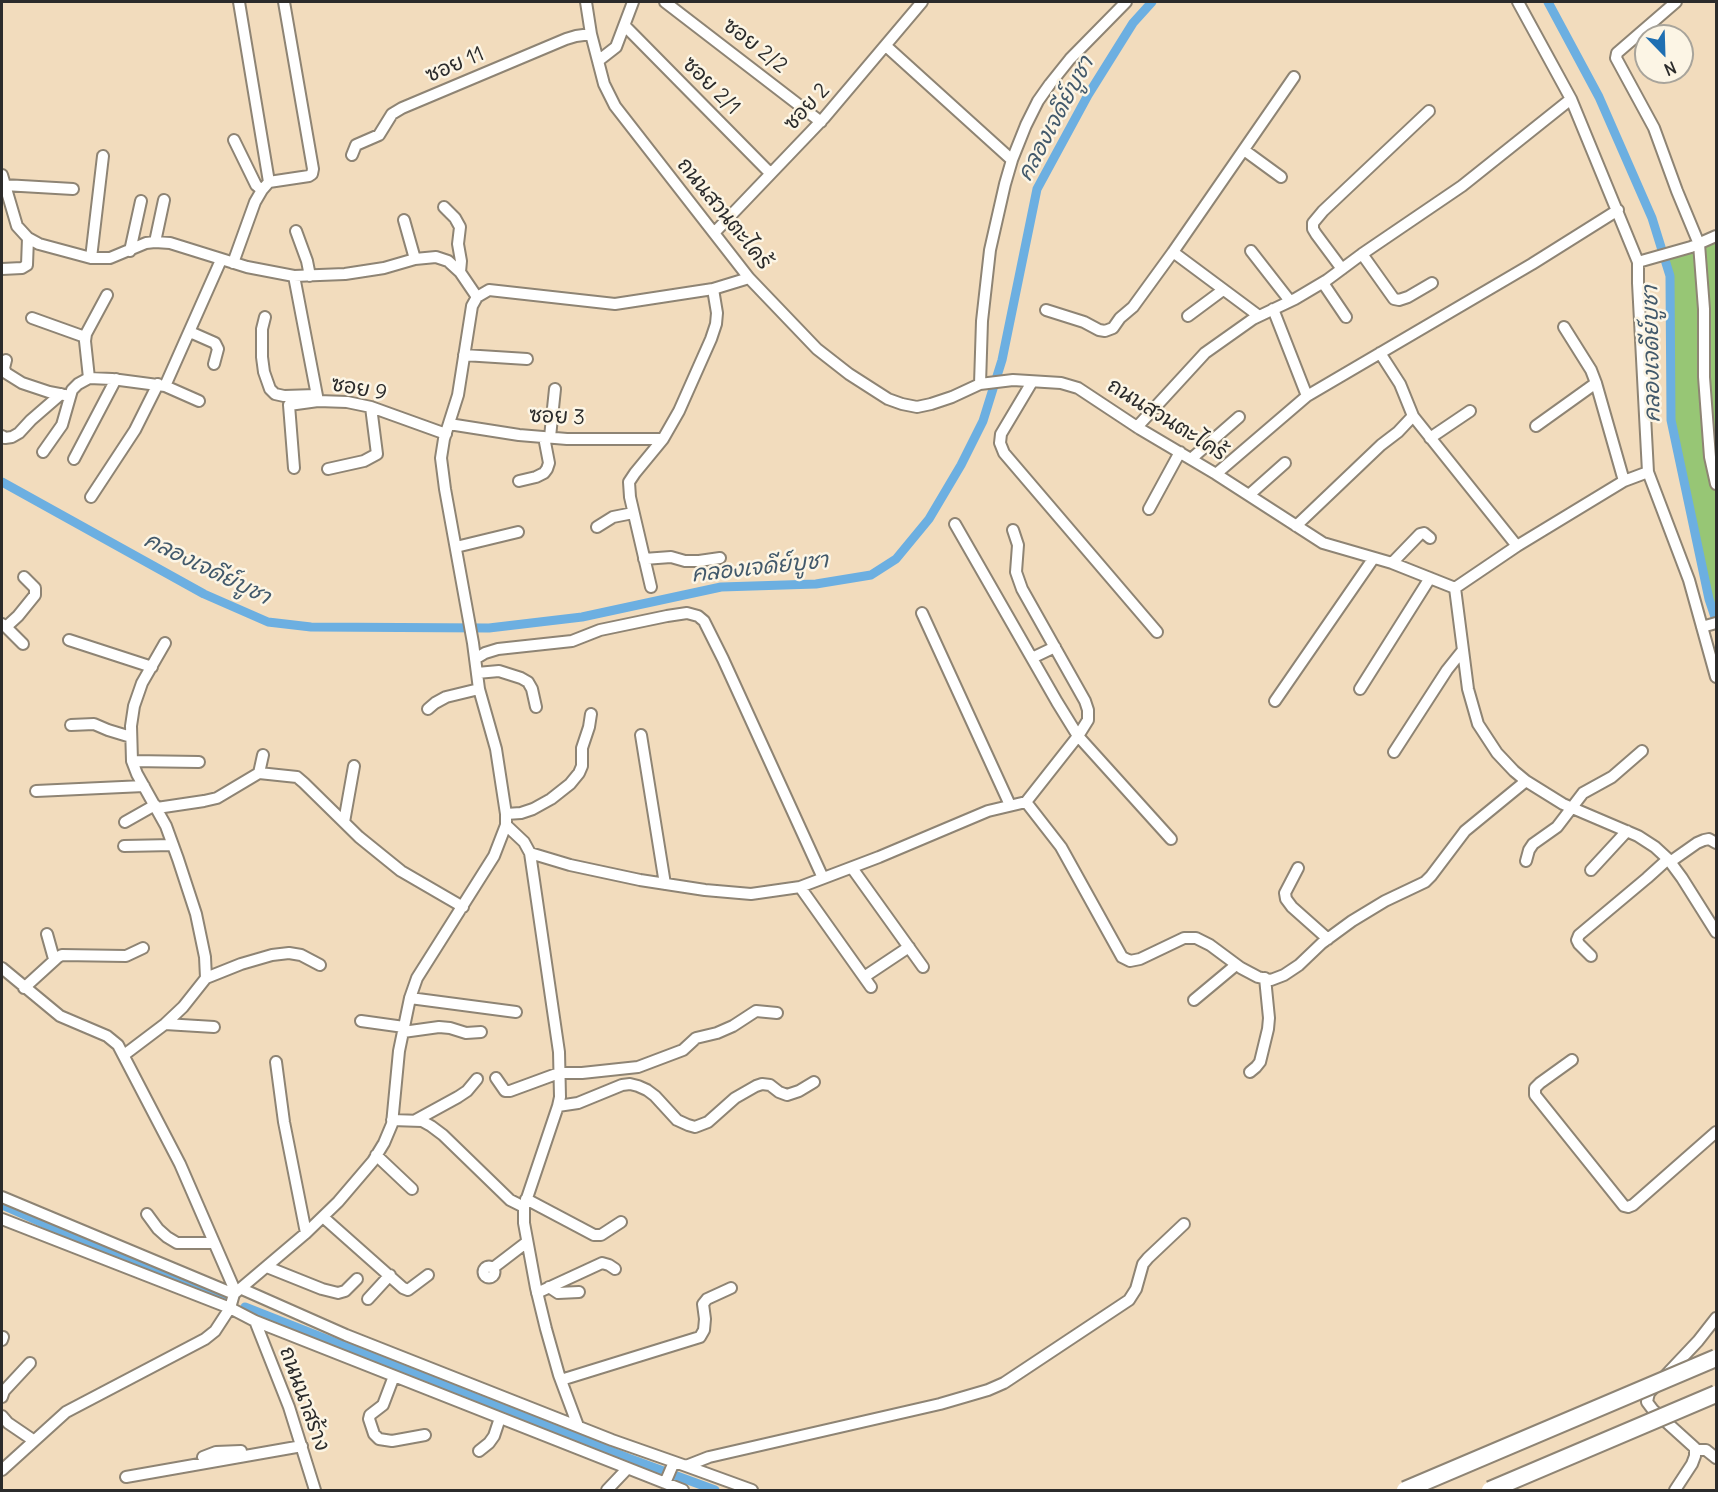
<!DOCTYPE html>
<html>
<head>
<meta charset="utf-8">
<style>
  body { margin:0 }
  #map { position:relative; width:1718px; height:1492px; overflow:hidden; background:#f2dcbd; font-family:Delius,sans-serif }
  canvas { display:block }
  .frame { position:absolute; inset:0; border:3px solid #2b2b2b; pointer-events:none }
  .north { position:absolute; left:1634px; top:24px; width:60px; height:60px; box-sizing:border-box; background:#fcf5e5; border:2px solid #a8a49b; border-radius:50%; rotate:157deg; font-size:16px; font-weight:700; line-height:24px; text-align:center; color:#2b2b2b }
  .north::after { content:''; display:block; margin:auto; width:21px; height:27px; background:#1f6fb2; clip-path:polygon(50% 0,100% 100%,50% 72%,0 100%) }
</style>
</head>
<body>
<div id="map">
<canvas width="1718" height="1492"></canvas>
<div class="frame"></div>
<div class="north">N</div>
</div>
<script>
const c = document.querySelector('canvas').getContext('2d');
c.lineJoin = 'round';
function fill(path, color) {
  c.fillStyle = color;
  c.fill(path, 'evenodd');
}
function poly(rows) {
  const path = new Path2D();
  for (const r of rows) {
    if (r.length === 3) {
      path.moveTo(r[0] + r[2], r[1]);
      path.arc(r[0], r[1], r[2], 0, 2 * Math.PI);
      continue;
    }
    path.moveTo(r[0], r[1]);
    for (let i = 2; i < r.length; i += 2) path.lineTo(r[i], r[i + 1]);
  }
  return path;
}
function trace(path, color, width, dash) {
  c.strokeStyle = color;
  c.lineWidth = width;
  c.lineCap = dash ? 'butt' : 'round';
  c.setLineDash(dash || []);
  c.stroke(path);
}
function label(font, color, halo, rows, align = 'center') {
  c.font = font + ' Delius,"Playpen Sans Thai",sans-serif';
  c.lineWidth = 5;
  c.setLineDash([]);
  c.textBaseline = 'middle';
  c.strokeStyle = halo;
  c.fillStyle = color;
  for (const [text, x, y, turn = 0] of rows) {
    c.save();
    c.translate(x, y);
    c.rotate((+turn || 0) * Math.PI / 180);
    c.textAlign = isNaN(turn) ? turn : align;
    if (halo) c.strokeText(text, 0, 0);
    c.fillText(text, 0, 0);
    c.restore();
  }
}
fill(poly([
  [1716,240,1716,620,1709,599,1671,420,1670,276,1664,255]
]), '#97c675');
trace(poly([
  [1548,2,1599,97,1652,218,1670,276,1671,420,1709,599,1716,620],
  [2,482,204,594,268,622,311,627,489,628,582,617,721,587,816,584,871,575,896,559,929,519,961,465,983,421,1002,360,1037,189,1088,95,1133,23,1152,2],
  [2,1205,122,1258,224,1298],
  [245,1307,628,1458,715,1490]
]), '#6cafe1', 9);
const minor = poly([
  [239,2,269,182],
  [586,2,591,34,604,84,615,106,749,278,817,349,849,374,888,399,902,404,917,407,931,404,952,397,980,384,1013,380,1061,383,1078,388,1140,429,1216,474,1323,543,1392,563,1455,588,1468,689,1478,724,1497,753,1514,771,1526,781,1563,804,1638,836,1655,847,1668,859,1682,878,1716,932],
  [665,2,821,122],
  [1676,2,1617,53,1616,58,1654,128,1677,191,1699,244,1704,309,1704,377,1710,457,1716,484],
  [625,26,770,173],
  [886,46,1012,160],
  [598,61,616,47,633,2],
  [1244,150,1281,177],
  [352,155,356,145,379,135,392,114,402,108,566,39,576,36,591,34],
  [2,175,17,226,28,238,39,244,91,258,110,258,146,243,155,242,170,243,247,267,294,276,345,274,384,268,415,259,436,257,448,261,460,272,477,297],
  [4,185,73,189],
  [262,190,269,182,309,176,312,174,313,169,284,2],
  [444,207,455,218,460,227,458,244,461,261,460,272],
  [404,220,415,259],
  [296,231,307,261,310,276],
  [714,233,824,118,922,2],
  [155,242,164,200],
  [130,251,141,201],
  [1251,251,1290,301],
  [1362,254,1394,299,1399,300,1408,297,1432,283],
  [91,258,103,156],
  [1638,262,1691,247,1716,236],
  [233,263,255,202,262,190,256,185,234,140],
  [2,269,22,268,27,265,28,238],
  [1342,269,1316,234,1313,229,1313,223,1323,211,1429,111],
  [294,276,318,401,347,402,371,407,446,434],
  [1323,283,1346,317],
  [1046,310,1084,322,1099,330,1105,331,1113,328,1120,318,1133,307,1173,252],
  [1188,316,1223,290],
  [1259,316,1173,252,1294,77],
  [265,317,262,329,262,357,264,372,270,389,275,394,284,396,316,395],
  [32,318,85,337],
  [1564,327,1591,370,1596,383,1624,481],
  [190,332,215,343,218,349,214,364],
  [1380,353,1400,384,1413,416,1517,546],
  [464,355,527,359],
  [6,360,4,368,6,373,22,383,49,392,70,396],
  [89,378,85,341,86,334,107,295],
  [1032,382,1001,434,1000,443,1004,453,1157,632],
  [980,384,982,321,990,250,1005,184,1012,160,1026,125,1038,101,1050,84,1070,59,1126,2],
  [165,386,221,260],
  [1307,396,1532,264,1618,210],
  [449,424,519,435,567,439,663,439],
  [1536,426,1596,383],
  [1137,427,1205,353,1253,319,1295,299,1327,280,1362,254,1462,186,1571,99],
  [2,436,5,438,12,437,19,433,31,420,61,394],
  [550,437,555,389],
  [1430,438,1470,411],
  [43,452,62,425,72,390,78,384,89,378,112,379,165,386,199,401],
  [74,459,116,379],
  [1191,459,1239,417],
  [294,468,289,405,318,401],
  [328,469,364,461,377,454,371,407],
  [1648,472,1689,580,1716,677],
  [1216,474,1307,396,1273,309],
  [519,481,536,477,544,473,547,469,549,463,544,437],
  [1249,495,1285,463],
  [91,497,135,430,158,384],
  [1149,509,1180,452],
  [955,524,1057,702,1078,736,1171,839],
  [1296,526,1381,445,1398,432,1413,416],
  [597,527,613,517,633,513],
  [456,547,518,532],
  [644,559,671,557,685,561,699,561,720,558],
  [1392,563,1420,534,1424,533,1430,538],
  [651,587,630,497,629,482,635,473,663,439,679,411,711,339,716,324,717,313,713,289],
  [1455,588,1517,546,1624,481,1648,472,1638,283,1638,262,1571,99,1518,2],
  [922,613,1010,805],
  [2,624,6,627,18,616,35,595,35,588,24,577],
  [6,627,23,644],
  [1702,627,1716,623],
  [69,640,152,667],
  [1032,658,1055,647],
  [475,659,485,653,498,649,572,641,600,630,667,616,687,613,698,616,704,621,723,659,823,878],
  [477,673,499,671,521,678,528,682,532,689,536,707],
  [1360,689,1430,578],
  [1275,701,1373,559],
  [428,709,435,703,446,697,479,689],
  [71,725,94,724,108,730,131,737],
  [641,735,665,884],
  [1394,752,1447,670,1463,650],
  [132,761,199,762],
  [259,773,263,755],
  [36,791,144,786],
  [1026,802,1061,847,1122,957,1130,961,1140,959,1184,938,1196,938,1210,945,1241,968,1258,977,1271,980,1284,975,1299,965,1322,943,1352,921,1385,901,1425,882,1431,876,1465,831,1526,781],
  [157,808,204,801,217,798,259,773,297,777,304,783,359,837,401,871,463,907],
  [506,814,521,813,533,809,551,799,570,784,579,773,582,766,582,748,589,727,591,714],
  [125,822,155,805],
  [344,822,354,766],
  [506,825,524,842,530,853,559,1052,560,1097,558,1106,524,1207,524,1223,536,1288,546,1329,559,1375,578,1426],
  [124,846,173,845],
  [530,853,570,865,640,880,705,890,751,894,800,887,879,857,988,811,1026,802,1078,736,1088,720,1088,710,1085,701,1022,589,1016,572,1018,545,1013,530],
  [1526,861,1529,850,1533,844,1557,827,1583,793,1612,777,1642,751],
  [1670,862,1697,843,1704,840,1709,839,1716,843],
  [852,868,923,967],
  [1298,868,1285,893,1286,899,1292,907,1328,939],
  [1591,870,1627,831],
  [800,887,871,987],
  [47,934,54,959],
  [1591,956,1579,944,1577,940,1579,935,1647,878,1668,859],
  [2,968,60,1016,107,1036,118,1045,180,1164,233,1286,234,1294,230,1308,215,1331,205,1339,66,1412,2,1470],
  [864,977,909,947],
  [206,978,241,964,272,955,289,953,301,955,320,965],
  [24,988,58,957,62,955,126,956,143,948],
  [410,998,516,1012],
  [1194,1000,1236,965],
  [361,1021,404,1027],
  [165,1024,214,1027],
  [403,1032,439,1027,450,1028,466,1033,481,1032],
  [124,1055,165,1024,183,1007,206,978,205,957,196,914,178,859,166,826,137,774,132,761,131,726,134,706,142,683,165,643],
  [1572,1060,1540,1083,1535,1088,1535,1095,1624,1206,1628,1207,1633,1205,1716,1132],
  [276,1062,284,1122,306,1233],
  [1250,1072,1256,1067,1260,1062,1268,1029,1269,1018,1265,978],
  [496,1078,505,1091,510,1091,559,1073,582,1073,638,1067,683,1050,696,1038,717,1033,733,1026,756,1011,777,1013],
  [558,1106,578,1103,622,1085,630,1084,638,1086,647,1090,655,1096,677,1120,688,1125,695,1127,708,1122,735,1098,756,1086,762,1084,770,1085,779,1092,787,1095,799,1091,814,1082],
  [392,1120,422,1121,431,1126,443,1135,510,1200,524,1207],
  [416,1120,458,1097,467,1091,477,1079],
  [376,1155,412,1189],
  [2,1197,234,1294,306,1233,338,1202,373,1161,384,1143,392,1124,399,1051,410,998,417,978,494,856,506,825,506,814,496,749,479,689,473,643,445,489,441,458,444,439,458,395,472,306,477,297,489,290,615,304,713,289,749,278],
  [526,1199,594,1235,601,1235,621,1222],
  [147,1214,158,1229,167,1237,177,1243,214,1243],
  [323,1217,403,1288,408,1290,428,1275],
  [2,1219,230,1308,255,1321,683,1490],
  [489,1272,5.5],
  [267,1267,322,1289,338,1293,345,1291,357,1279],
  [493,1268,527,1242],
  [549,1287,558,1293,579,1292],
  [242,1289,346,1335,612,1440,686,1466,709,1457,940,1404,988,1390,1004,1383,1129,1300,1136,1289,1143,1264,1148,1258,1184,1224],
  [537,1293,602,1263,609,1265,615,1269],
  [368,1299,390,1275],
  [255,1321,289,1407,315,1490],
  [2,1340,3,1337],
  [394,1376,383,1405,370,1415,369,1419,374,1434,379,1439,392,1441,425,1435],
  [561,1380,700,1337,704,1330,705,1319,703,1304,707,1299,731,1288],
  [2,1397,4,1391,30,1363],
  [2,1416,8,1423,33,1440],
  [1695,1450,1706,1450,1716,1458],
  [479,1451,489,1443,494,1436,500,1418],
  [203,1457,216,1452,241,1451],
  [686,1466,752,1490],
  [126,1477,302,1446],
  [665,1483,674,1462],
  [607,1490,627,1469],
  [1675,1490,1692,1464,1695,1456,1695,1448,1653,1410,1647,1402,1648,1397,1649,1393,1698,1341,1716,1318]
]);
trace(minor, '#8e8474', 14);
trace(minor, '#fff', 10);
const highwayBridge = poly([
  [1405,1490,1716,1358],
  [1490,1490,1716,1394]
]);
trace(highwayBridge, '#8e8474', 20, []);
trace(highwayBridge, '#fff', 16);
label('21px', '#2b2b2b', '#fcf5e5', [
  ["ซอย 2/2",755,46,38],
  ["ซอย 11",455,65,-23],
  ["ซอย 2/1",711,86,45],
  ["ซอย 2",807,107,-47],
  ["ถนนสวนตะไคร้",724,214,51],
  ["ซอย 9",359,389,10],
  ["ซอย 3",557,417,3],
  ["ถนนสวนตะไคร้",1167,420,32],
  ["ถนนนาสร้าง",304,1399,70]
]);
label('italic 22px', '#42596b', '#fcf5e5', [
  ["คลองเจดีย์บูชา",1056,119,-62],
  ["คลองเจดีย์บูชา",1652,354,-91],
  ["คลองเจดีย์บูชา",760,568,-6],
  ["คลองเจดีย์บูชา",207,569,26]
]);
</script>
</body>
</html>
